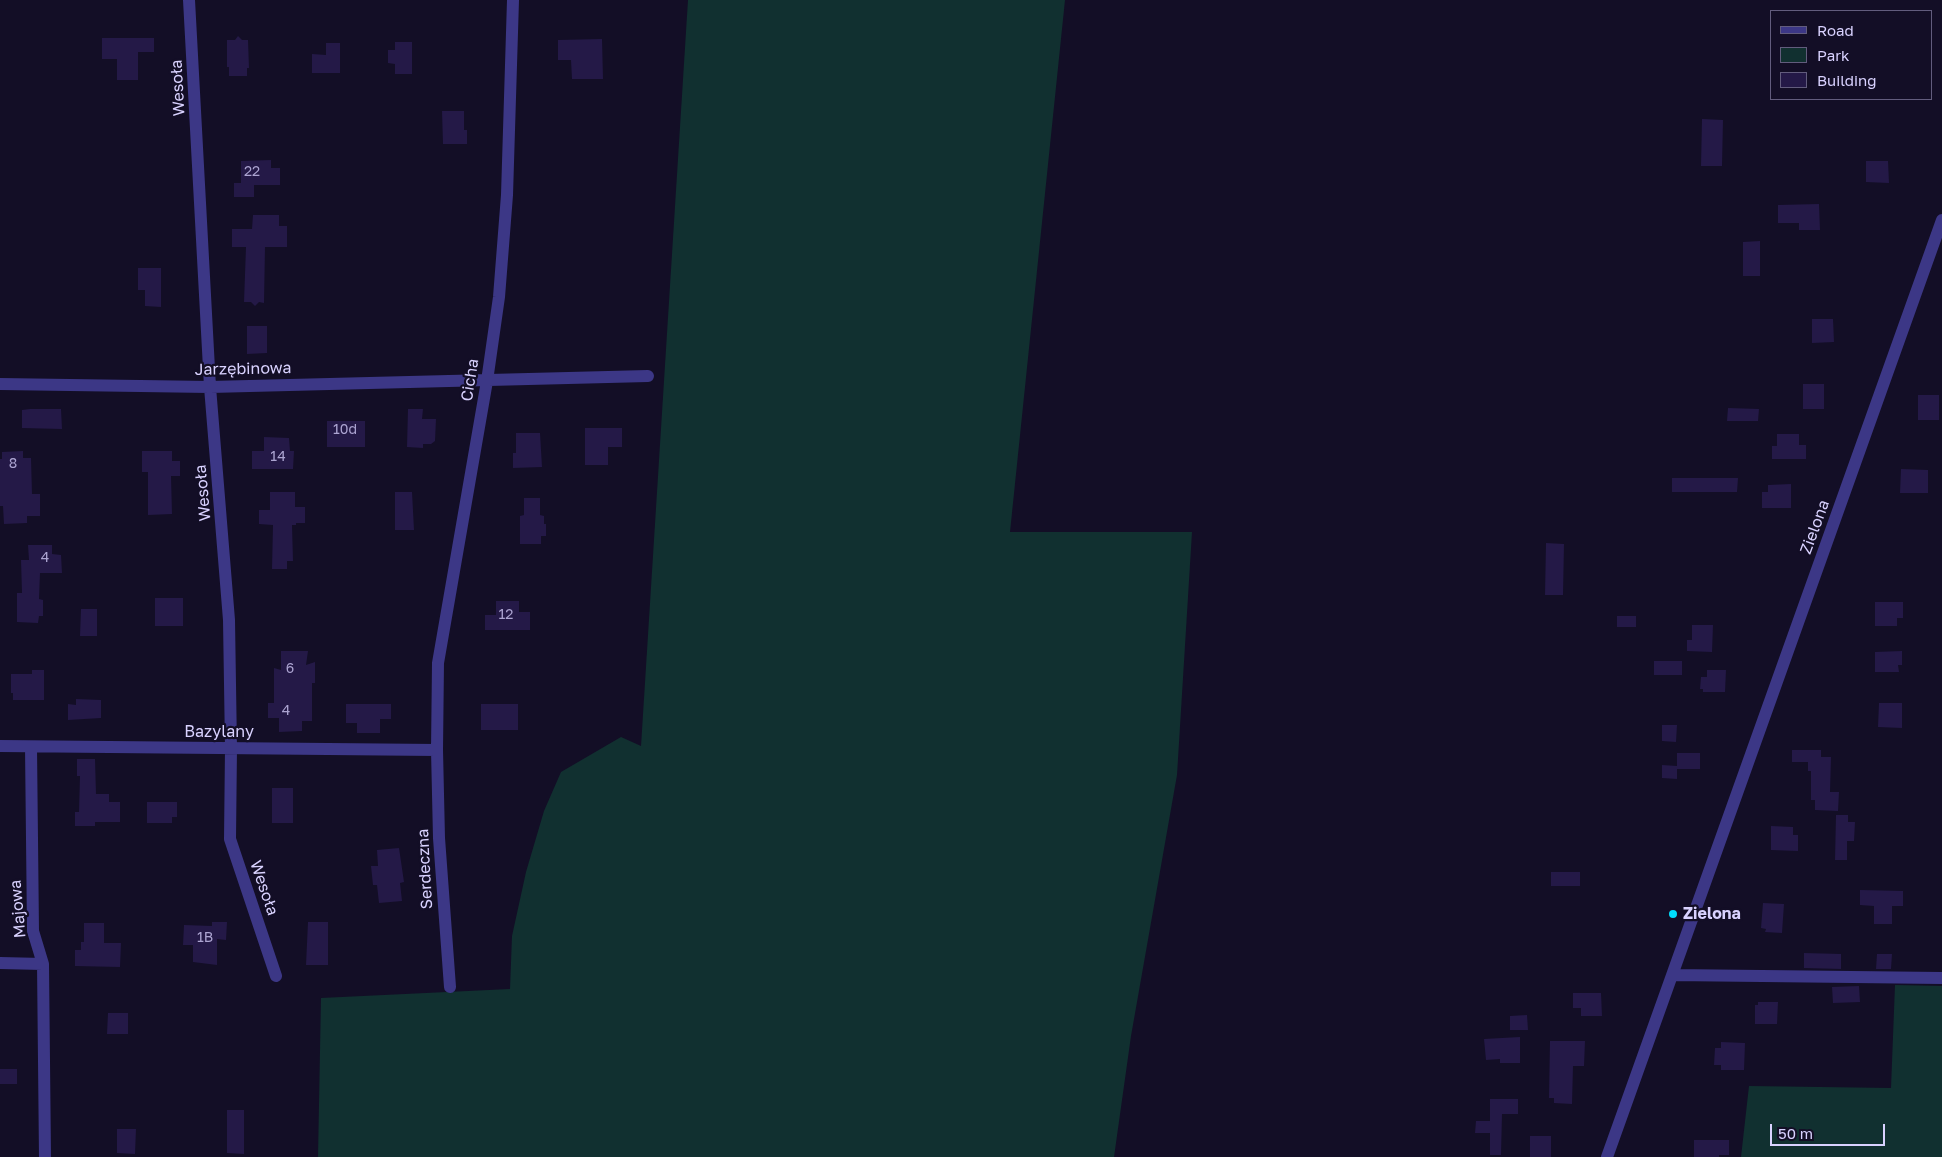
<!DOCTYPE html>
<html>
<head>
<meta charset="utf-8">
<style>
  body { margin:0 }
  #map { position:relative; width:1942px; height:1157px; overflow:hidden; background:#130e26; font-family:"Golos Text",sans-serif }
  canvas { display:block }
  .legend { position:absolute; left:1770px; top:10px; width:162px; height:90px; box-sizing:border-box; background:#130e26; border:1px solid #625c7d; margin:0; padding:6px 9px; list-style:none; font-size:15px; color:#d9d2ff }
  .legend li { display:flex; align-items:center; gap:10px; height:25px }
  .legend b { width:25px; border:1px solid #625c7d }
  .scale { position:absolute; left:1770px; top:1124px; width:115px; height:22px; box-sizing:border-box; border:2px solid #d9d2ff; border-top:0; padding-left:6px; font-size:15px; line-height:18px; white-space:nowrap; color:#d9d2ff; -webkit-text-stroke:4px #130e26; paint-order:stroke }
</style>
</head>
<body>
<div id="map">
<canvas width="1942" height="1157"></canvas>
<ul class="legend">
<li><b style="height:6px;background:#3c3786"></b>Road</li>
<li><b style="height:14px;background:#113030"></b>Park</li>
<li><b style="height:14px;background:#241947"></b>Building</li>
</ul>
<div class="scale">50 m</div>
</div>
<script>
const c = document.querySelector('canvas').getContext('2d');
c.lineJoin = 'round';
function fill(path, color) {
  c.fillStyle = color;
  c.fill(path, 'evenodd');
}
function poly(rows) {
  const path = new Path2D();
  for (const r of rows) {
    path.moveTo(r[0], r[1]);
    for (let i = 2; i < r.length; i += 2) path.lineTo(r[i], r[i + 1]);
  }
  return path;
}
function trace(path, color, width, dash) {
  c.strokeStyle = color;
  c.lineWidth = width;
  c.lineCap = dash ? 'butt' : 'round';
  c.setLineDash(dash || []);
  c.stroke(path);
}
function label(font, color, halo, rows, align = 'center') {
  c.font = font + ' "Golos Text",sans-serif';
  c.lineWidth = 4.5;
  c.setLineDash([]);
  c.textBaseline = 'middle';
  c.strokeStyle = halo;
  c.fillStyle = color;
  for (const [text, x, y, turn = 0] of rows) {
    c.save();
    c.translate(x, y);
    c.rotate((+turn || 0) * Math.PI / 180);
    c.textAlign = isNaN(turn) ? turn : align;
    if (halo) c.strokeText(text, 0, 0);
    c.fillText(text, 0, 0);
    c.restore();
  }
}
fill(poly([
  [688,0,1065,0,1010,532,1192,532,1177,775,1131,1036,1114,1157,318,1157,321,998,510,989,512,936,526,872,544,811,561,772,621,737,641,746],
  [1895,985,1942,986,1942,1157,1741,1157,1749,1086,1891,1088]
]), '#113030');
fill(poly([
  [238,36,242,40,248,40,249,68,247,68,247,76,229,76,229,67,227,67,227,40,235,40],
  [102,38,154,38,154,52,138,52,138,80,117,80,117,59,102,59],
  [602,39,603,79,572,79,571,60,558,60,558,40],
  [395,42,412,42,412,74,395,74,395,64,388,63,388,50,395,50],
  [326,43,340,43,340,73,312,73,312,54,326,55],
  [442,111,464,111,464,130,467,130,467,144,443,144],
  [1702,119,1723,120,1722,166,1701,166],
  [271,160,271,168,280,168,280,185,254,185,254,197,234,197,234,183,241,183,241,161],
  [1866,161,1888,161,1889,183,1866,182],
  [1819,204,1820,230,1799,230,1799,223,1778,223,1778,205],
  [253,215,279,215,279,226,287,226,287,247,265,247,264,303,259,302,255,306,251,302,244,302,246,247,232,247,232,229,252,229],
  [1760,241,1760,276,1743,276,1743,242],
  [138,268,161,268,161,307,145,306,145,290,138,290],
  [1812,319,1833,319,1834,342,1812,343],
  [247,326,267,326,267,353,247,354],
  [1803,384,1824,384,1824,409,1803,409],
  [1918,395,1939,395,1939,420,1918,420],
  [1728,408,1759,409,1758,421,1727,421],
  [30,409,61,409,62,429,22,428,22,410],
  [408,409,423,409,422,419,436,419,435,441,431,444,423,444,423,448,407,447],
  [327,421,365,421,365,447,327,447],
  [585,428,622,428,622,447,608,447,608,465,585,465],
  [516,433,540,433,542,467,513,468,513,453,516,453],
  [1777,434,1799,434,1799,445,1806,445,1806,459,1772,459,1772,446,1777,446],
  [264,437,289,438,290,451,294,451,293,469,252,469,252,451,264,451],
  [23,451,23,458,31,458,32,494,40,494,40,516,27,516,27,523,4,524,3,506,0,506,0,459,2,459,2,452],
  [142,451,172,451,172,461,180,461,180,476,171,476,172,514,148,515,148,472,142,472],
  [1901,469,1928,470,1928,493,1900,493],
  [1672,478,1738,478,1737,492,1672,492],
  [1791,484,1791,508,1762,508,1762,492,1768,492,1768,485],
  [270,492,295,492,295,507,305,507,305,523,296,523,296,525,292,525,293,561,287,561,287,569,272,569,273,525,259,524,259,510,270,510],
  [395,492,412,492,414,530,395,530],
  [524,498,540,498,540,515,544,516,544,524,546,524,546,536,541,536,541,544,520,544,520,516,524,515],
  [1546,543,1564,544,1563,595,1545,595],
  [28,545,52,545,52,554,61,555,62,573,40,573,39,599,43,600,43,616,39,616,38,623,17,622,17,593,22,593,21,560,29,560],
  [155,598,183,598,183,626,155,626],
  [496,601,519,601,519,612,530,612,530,630,485,630,485,615,496,615],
  [1875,602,1903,602,1903,618,1897,618,1897,626,1875,626],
  [81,609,97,609,97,636,80,636],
  [1617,616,1636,616,1636,627,1617,627],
  [1692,625,1713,625,1712,652,1687,651,1687,640,1692,640],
  [281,651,308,651,306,665,315,662,315,683,312,683,312,721,302,721,302,731,279,732,279,718,268,718,268,703,274,703,274,668,281,670],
  [1902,651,1902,665,1898,665,1899,672,1875,672,1875,652],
  [1654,661,1682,661,1682,675,1654,675],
  [32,670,44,670,44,700,13,700,13,693,11,693,11,674,32,674],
  [1707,670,1726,670,1725,692,1703,692,1703,689,1700,689,1701,677,1707,677],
  [76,699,101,700,101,718,68,720,68,704,76,705],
  [1879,703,1902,703,1902,728,1878,727],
  [346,704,391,704,391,719,380,719,380,733,357,733,357,723,346,723],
  [481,704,518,704,518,730,481,730],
  [1662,725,1677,725,1676,742,1662,741],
  [1792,750,1821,750,1821,757,1831,757,1830,792,1839,792,1838,811,1815,810,1815,800,1811,800,1811,771,1808,771,1808,762,1792,762],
  [1677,753,1700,753,1700,769,1677,769],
  [77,759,95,759,96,794,109,794,109,802,120,802,120,822,95,822,95,826,75,826,75,812,79,812,80,776,77,776],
  [1662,765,1677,766,1677,779,1662,778],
  [272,788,293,788,293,823,272,823],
  [147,802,177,802,177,817,172,817,172,823,147,823],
  [1836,815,1848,815,1848,822,1855,822,1854,841,1847,841,1847,860,1835,860],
  [1771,826,1793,827,1793,835,1798,835,1798,851,1771,850],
  [399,848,404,882,400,883,402,901,379,903,377,885,373,885,371,866,378,866,377,850],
  [1551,872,1580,872,1580,886,1551,886],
  [1860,890,1903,891,1903,906,1892,906,1892,924,1874,924,1874,906,1860,905],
  [1763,903,1784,904,1782,933,1765,932,1766,929,1761,928],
  [212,922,227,922,226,940,217,939,217,965,193,962,193,945,183,945,184,925,212,926],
  [308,922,328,922,328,965,306,965],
  [84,923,104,923,104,943,121,943,120,967,75,966,75,950,81,950,81,942,84,942],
  [1804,953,1841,954,1841,969,1804,968],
  [1877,954,1892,954,1891,969,1876,969],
  [1859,986,1860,1002,1833,1003,1832,987],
  [1573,993,1601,993,1602,1016,1581,1016,1581,1008,1573,1008],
  [1758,1002,1778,1002,1777,1024,1755,1024,1755,1005,1758,1005],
  [108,1013,128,1013,128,1034,107,1034],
  [1527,1015,1528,1030,1510,1030,1510,1016],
  [1520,1037,1520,1063,1500,1063,1500,1059,1486,1060,1484,1039],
  [1550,1041,1585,1041,1584,1066,1573,1066,1572,1104,1554,1103,1554,1098,1549,1098],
  [1721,1042,1745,1043,1744,1070,1721,1070,1721,1065,1714,1065,1715,1048,1721,1048],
  [0,1069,17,1069,17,1084,0,1084],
  [1490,1099,1518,1099,1518,1114,1502,1114,1501,1155,1490,1155,1490,1133,1475,1133,1476,1121,1490,1121],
  [227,1110,244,1110,244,1154,227,1153],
  [117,1129,136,1129,135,1154,117,1153],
  [1530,1136,1551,1136,1551,1157,1530,1157],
  [1694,1140,1729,1140,1729,1155,1719,1155,1719,1157,1694,1157]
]), '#241947');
trace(poly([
  [189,0,210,387,229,620,231,748,230,839,276,976],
  [0,384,210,387,648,376],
  [0,746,437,750],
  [31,747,33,931,43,964,45,1157],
  [0,963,43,964],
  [1672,975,1942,978],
  [450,987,439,838,437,750,438,663,487,381,499,297,507,195,513,0],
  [1607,1157,1942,220]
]), '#3c3786', 12);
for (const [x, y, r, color] of [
  [1673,914,5,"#00ddfd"]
]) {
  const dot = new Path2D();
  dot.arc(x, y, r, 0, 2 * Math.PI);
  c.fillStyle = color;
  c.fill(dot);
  trace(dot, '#130e26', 2);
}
label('14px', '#aca4d1', null, [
  ["22",252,172],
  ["10d",345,430],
  ["14",278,457],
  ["8",13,464],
  ["4",45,558],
  ["12",506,615],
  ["6",290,669],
  ["4",286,711],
  ["1B",205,938]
]);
label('16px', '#d9d2ff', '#130e26', [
  ["Wesoła",178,88,-93],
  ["Jarzębinowa",243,369,-1],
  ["Cicha",470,380,-81],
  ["Wesoła",203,493,-95],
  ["Zielona",1815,527,-70],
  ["Bazylany",219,732],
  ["Serdeczna",425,869,-93],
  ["Wesoła",264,888,71],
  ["Majowa",18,909,-95]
]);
label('bold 16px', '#d9d2ff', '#130e26', [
  ["Zielona",1683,914]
], 'left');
</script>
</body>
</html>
